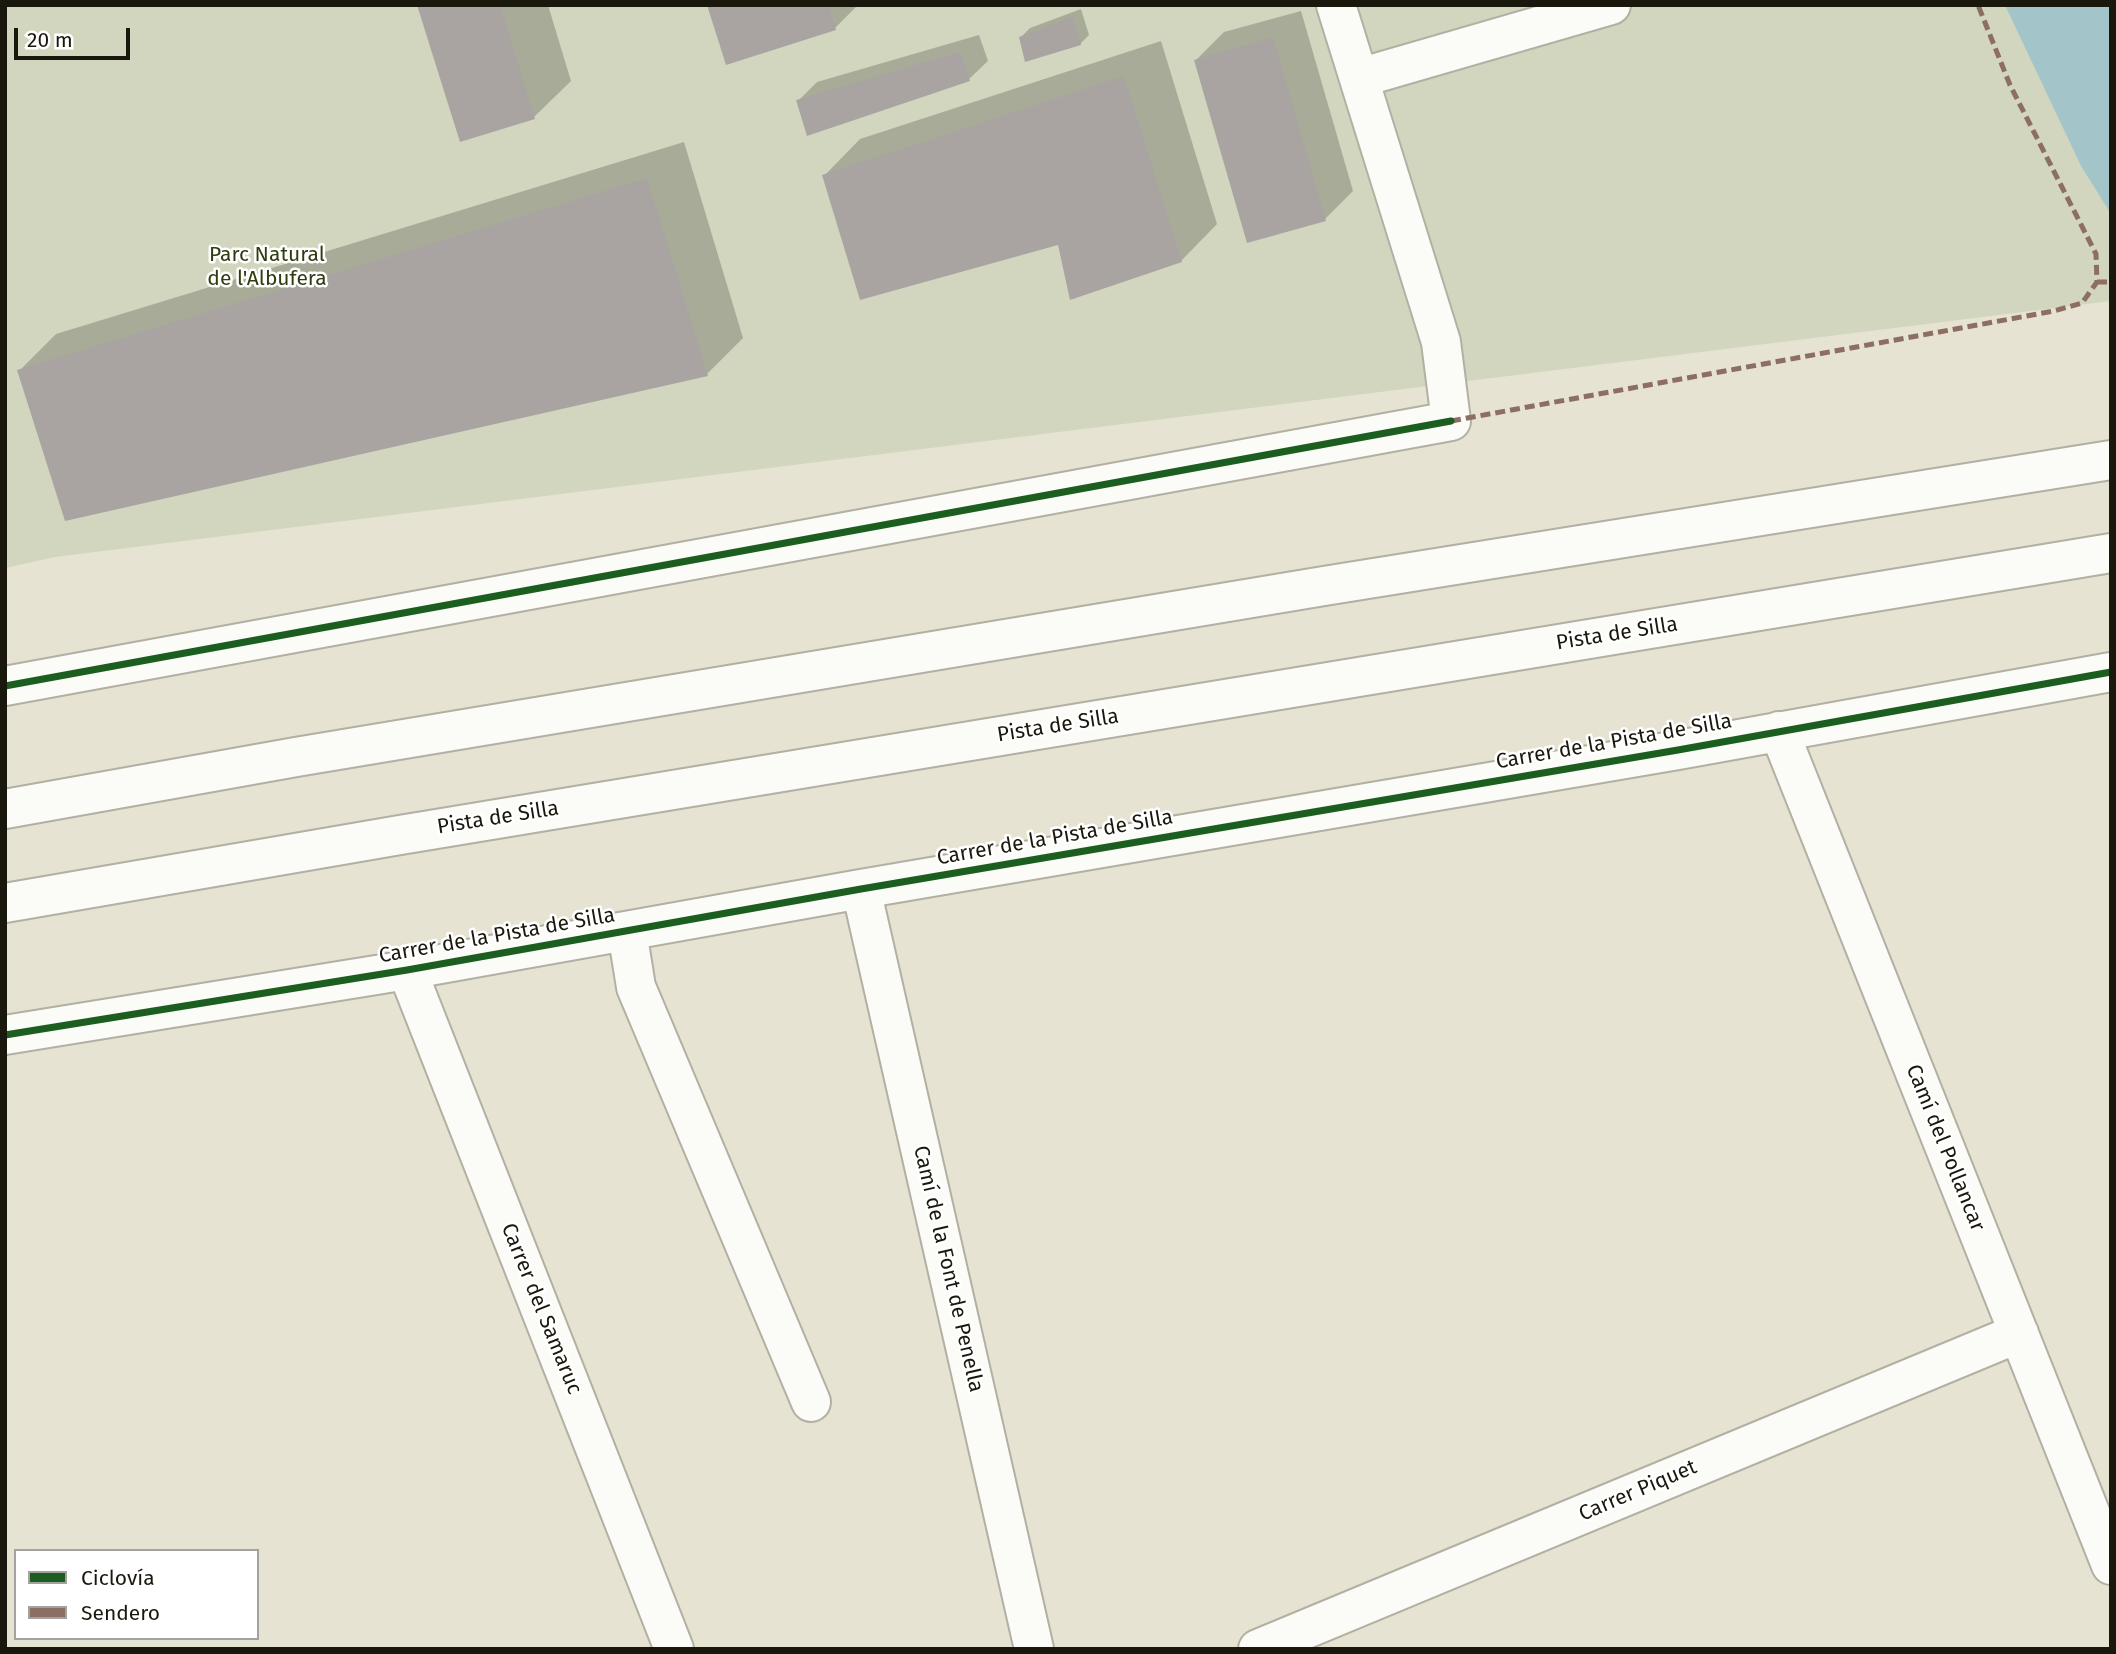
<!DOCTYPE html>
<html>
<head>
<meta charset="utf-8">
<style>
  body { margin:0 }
  #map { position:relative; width:2116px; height:1654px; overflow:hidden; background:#e7e3d2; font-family:"Fira Sans",sans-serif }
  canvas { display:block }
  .frame { position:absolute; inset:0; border:7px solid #1a170c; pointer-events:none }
  .legend { position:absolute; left:14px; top:1549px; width:245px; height:91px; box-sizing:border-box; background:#fff; border:2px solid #a3a29e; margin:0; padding:9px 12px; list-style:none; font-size:21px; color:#1a170c }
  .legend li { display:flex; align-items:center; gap:14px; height:35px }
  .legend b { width:35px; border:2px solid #a3a29e }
  .scale { position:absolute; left:14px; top:28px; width:116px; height:32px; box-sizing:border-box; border:4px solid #1a170c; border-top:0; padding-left:9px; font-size:21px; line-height:24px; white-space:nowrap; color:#1a170c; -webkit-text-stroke:5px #fff; paint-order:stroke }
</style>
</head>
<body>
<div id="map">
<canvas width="2116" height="1654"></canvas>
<div class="frame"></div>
<ul class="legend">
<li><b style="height:9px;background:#1b5e20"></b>Ciclovía</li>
<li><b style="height:9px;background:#8d6e63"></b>Sendero</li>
</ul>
<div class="scale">20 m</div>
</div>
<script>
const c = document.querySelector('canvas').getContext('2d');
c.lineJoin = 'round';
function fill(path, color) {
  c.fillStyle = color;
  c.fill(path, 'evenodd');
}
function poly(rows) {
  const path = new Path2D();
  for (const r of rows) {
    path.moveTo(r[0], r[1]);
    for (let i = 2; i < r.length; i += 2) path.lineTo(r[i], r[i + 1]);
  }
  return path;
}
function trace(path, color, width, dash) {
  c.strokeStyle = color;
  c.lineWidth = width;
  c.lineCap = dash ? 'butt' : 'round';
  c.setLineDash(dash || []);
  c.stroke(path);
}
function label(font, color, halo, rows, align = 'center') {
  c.font = font + ' "Fira Sans",sans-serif';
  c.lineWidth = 5;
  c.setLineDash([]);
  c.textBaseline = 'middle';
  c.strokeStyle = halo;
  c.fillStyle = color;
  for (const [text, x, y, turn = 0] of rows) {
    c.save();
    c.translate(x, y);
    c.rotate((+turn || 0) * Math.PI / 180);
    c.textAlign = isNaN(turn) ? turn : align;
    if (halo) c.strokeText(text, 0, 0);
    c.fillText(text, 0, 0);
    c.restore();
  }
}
fill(poly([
  [5,5,2111,5,2111,301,55,557,5,568]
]), '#d2d6be');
fill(poly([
  [2005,5,2111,5,2111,214,2081,166]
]), '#a3c5ca');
fill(poly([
  [419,5,548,5,571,81,534,117,461,140],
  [709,5,858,5,835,28],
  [1081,9,1089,35,1080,44,1021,37,1030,28],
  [1301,11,1353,191,1325,219,1196,60,1224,32],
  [979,35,988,61,969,79,798,101,817,82],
  [1161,41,1217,224,1181,261,1059,243,824,176,860,139],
  [684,142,743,338,707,374,19,371,56,334]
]), '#0003');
fill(poly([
  [417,5,500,5,535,119,460,142],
  [707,5,829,5,836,30,726,65],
  [1072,17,1081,45,1025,62,1019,37],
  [1273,37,1326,221,1247,243,1194,60],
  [960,52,970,81,807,136,796,100],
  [1124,76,1182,262,1070,300,1058,245,860,300,822,175],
  [647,178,708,376,65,521,17,370]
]), '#a9a4a2');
const minor = poly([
  [1359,78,1611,5],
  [5,686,1451,421,1441,342,1336,5],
  [1779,731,2111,1565],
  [861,889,1034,1649],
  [627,931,636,987,811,1402],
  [407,970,674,1649],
  [5,1035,407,970,861,889,1678,750,2111,672],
  [1258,1649,2019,1333]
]);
const highway = poly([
  [5,809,296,757,1324,586,2111,460],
  [5,903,400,835,2111,553]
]);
trace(minor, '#b3b0a3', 42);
trace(highway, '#b3b0a3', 42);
trace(minor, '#fbfbf8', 38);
trace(highway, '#fbfbf8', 38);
trace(poly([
  [2097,282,2111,282],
  [1451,421,2054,311,2082,303,2097,282,2096,254,2010,85,1978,5]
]), '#8d6e63', 5, [10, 5]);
trace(poly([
  [5,686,1451,421],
  [5,1035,407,970,861,889,1678,750,2111,672]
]), '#1b5e20', 7);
label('21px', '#2e3c0f', '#fff', [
  ["Parc Natural",267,255],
  ["de l'Albufera",267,279]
]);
label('21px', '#1a170c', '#fff', [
  ["Pista de Silla",1617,634,-9],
  ["Pista de Silla",1058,726,-9],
  ["Carrer de la Pista de Silla",1614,742,-10],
  ["Pista de Silla",498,818,-9],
  ["Carrer de la Pista de Silla",1055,838,-10],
  ["Carrer de la Pista de Silla",497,936,-10],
  ["Camí del Pollancar",1945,1148,68],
  ["Camí de la Font de Penella",948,1269,77],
  ["Carrer del Samaruc",541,1309,68],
  ["Carrer Piquet",1638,1491,-23]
]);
</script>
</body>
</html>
